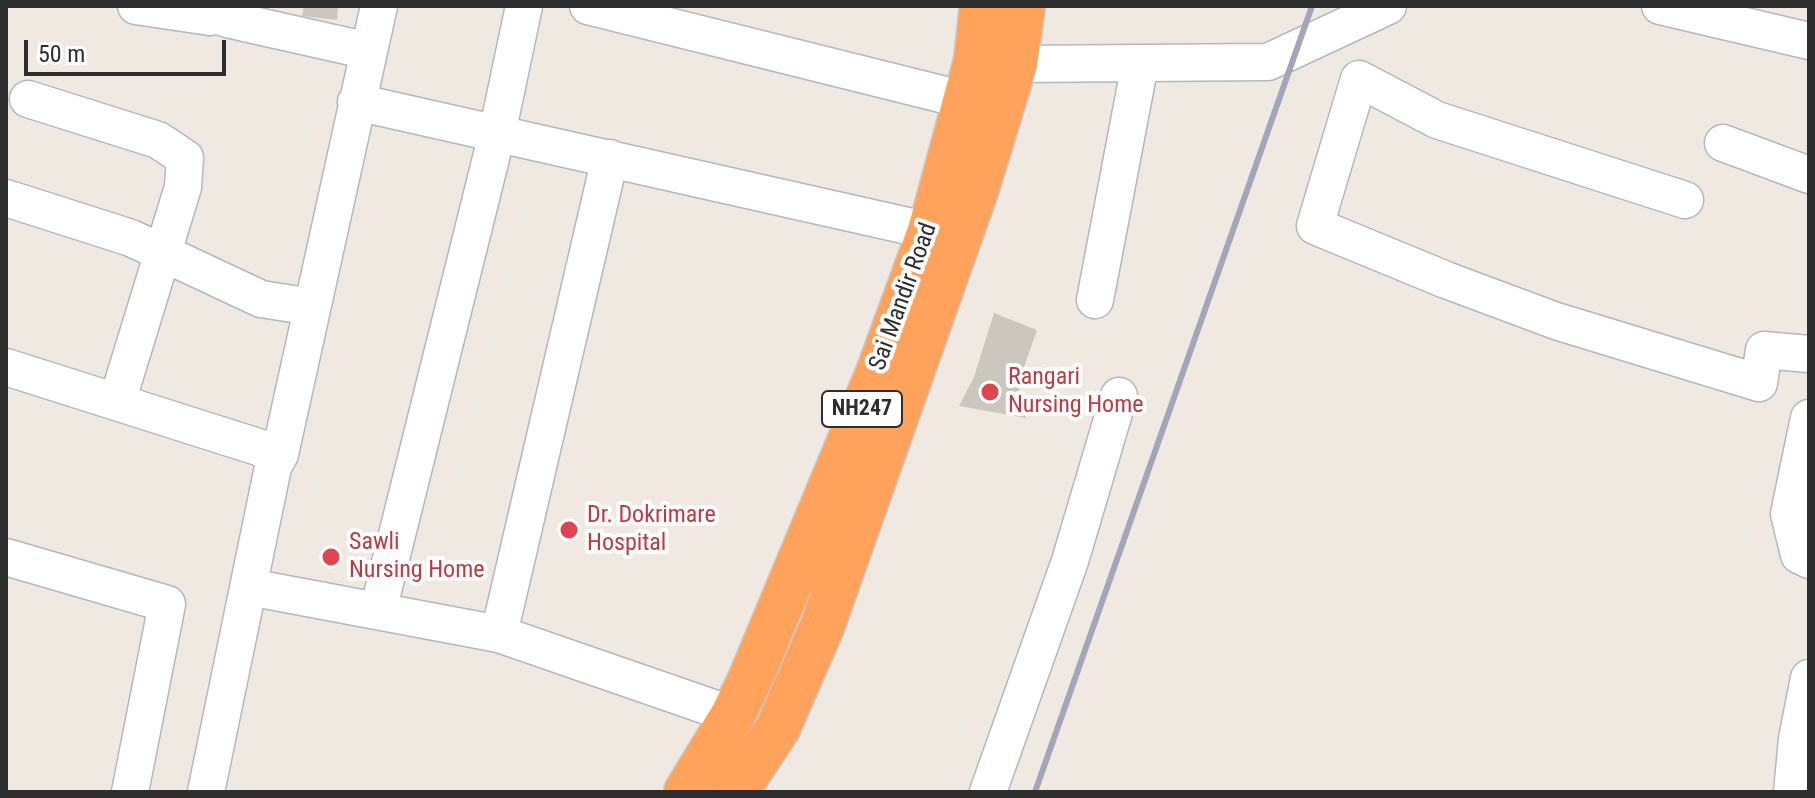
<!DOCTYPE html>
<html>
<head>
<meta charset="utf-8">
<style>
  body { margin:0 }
  #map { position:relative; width:1815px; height:798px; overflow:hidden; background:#efe9e1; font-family:"Roboto Condensed",sans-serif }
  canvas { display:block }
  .frame { position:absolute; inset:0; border:8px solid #2e2e2e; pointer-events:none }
  .scale { position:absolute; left:24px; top:40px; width:202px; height:36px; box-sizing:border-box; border:4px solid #2e2e2e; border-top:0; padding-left:10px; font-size:24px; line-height:28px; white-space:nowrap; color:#2e2e2e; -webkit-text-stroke:6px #fff; paint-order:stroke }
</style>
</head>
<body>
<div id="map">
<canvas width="1815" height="798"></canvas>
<div class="frame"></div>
<div class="scale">50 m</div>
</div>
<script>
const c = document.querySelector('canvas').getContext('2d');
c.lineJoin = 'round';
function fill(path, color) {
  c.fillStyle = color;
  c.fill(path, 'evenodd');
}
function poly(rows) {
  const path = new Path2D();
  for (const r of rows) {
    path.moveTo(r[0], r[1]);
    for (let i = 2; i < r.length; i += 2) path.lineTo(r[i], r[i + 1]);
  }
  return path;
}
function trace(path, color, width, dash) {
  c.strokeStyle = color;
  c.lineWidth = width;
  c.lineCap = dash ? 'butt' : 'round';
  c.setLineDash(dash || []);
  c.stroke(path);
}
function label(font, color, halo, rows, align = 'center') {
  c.font = font + ' "Roboto Condensed",sans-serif';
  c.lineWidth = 8;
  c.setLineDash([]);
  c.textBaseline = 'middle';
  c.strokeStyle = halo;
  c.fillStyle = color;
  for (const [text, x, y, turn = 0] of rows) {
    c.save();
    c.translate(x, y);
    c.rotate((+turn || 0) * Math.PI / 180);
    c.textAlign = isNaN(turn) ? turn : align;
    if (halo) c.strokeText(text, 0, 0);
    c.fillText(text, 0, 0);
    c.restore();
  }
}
fill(poly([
  [304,6,338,6,337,20,302,16],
  [994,313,1037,330,1018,384,1026,418,959,406,974,377]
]), '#cbc7bf');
const minor = poly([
  [136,6,210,17],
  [187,6,231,20,369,51],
  [588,6,965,100],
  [1660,6,1809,41],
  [1015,64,1268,62,1388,6],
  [28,99,158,140,185,158,183,187,117,402],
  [356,102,930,231],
  [1723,143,1809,175],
  [6,198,131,238,261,299,312,307],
  [1685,200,1437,120,1359,79,1315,226,1446,280,1556,321,1759,383,1764,350,1809,354],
  [1095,300,1140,64],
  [6,367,280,454,379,6],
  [1809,418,1789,514,1799,555,1809,560],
  [6,557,167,604,130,792],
  [249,587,499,634,733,715],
  [378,611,497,134,524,6],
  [499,634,610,158],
  [206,792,273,467,280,454],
  [988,792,1070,561,1119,396],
  [1792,792,1797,739,1809,678]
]);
const highway = poly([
  [686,792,733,715,749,682,878,373,930,231,976,61,982,6],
  [736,792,778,728,822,627,976,191,1015,64,1023,6]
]);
trace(minor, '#b4b7c1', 39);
trace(highway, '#c9c9c9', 47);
trace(minor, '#fff', 36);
trace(highway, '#ffa35c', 44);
trace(poly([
  [1035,792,1312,6]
]), '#a3a6b8', 6);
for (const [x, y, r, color] of [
  [990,392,10,"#e0444e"],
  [569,530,10,"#e0444e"],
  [331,557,10,"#e0444e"]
]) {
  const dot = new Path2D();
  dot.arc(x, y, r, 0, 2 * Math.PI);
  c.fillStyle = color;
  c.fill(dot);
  trace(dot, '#fff', 3);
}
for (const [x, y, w] of [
  [862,409,80]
]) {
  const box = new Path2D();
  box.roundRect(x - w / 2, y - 18, w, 36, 6);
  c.fillStyle = '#fff';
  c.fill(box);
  trace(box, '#2e2e2e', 2);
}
label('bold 22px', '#2e2e2e', null, [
  ["NH247",862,409]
]);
label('24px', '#2e2e2e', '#fff', [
  ["Sai Mandir Road",904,297,-70]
]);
label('24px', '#be3a42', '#fff', [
  ["Rangari",1008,378],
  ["Nursing Home",1008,406],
  ["Dr. Dokrimare",587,516],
  ["Hospital",587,544],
  ["Sawli",349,543],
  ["Nursing Home",349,571]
], 'left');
</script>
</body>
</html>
